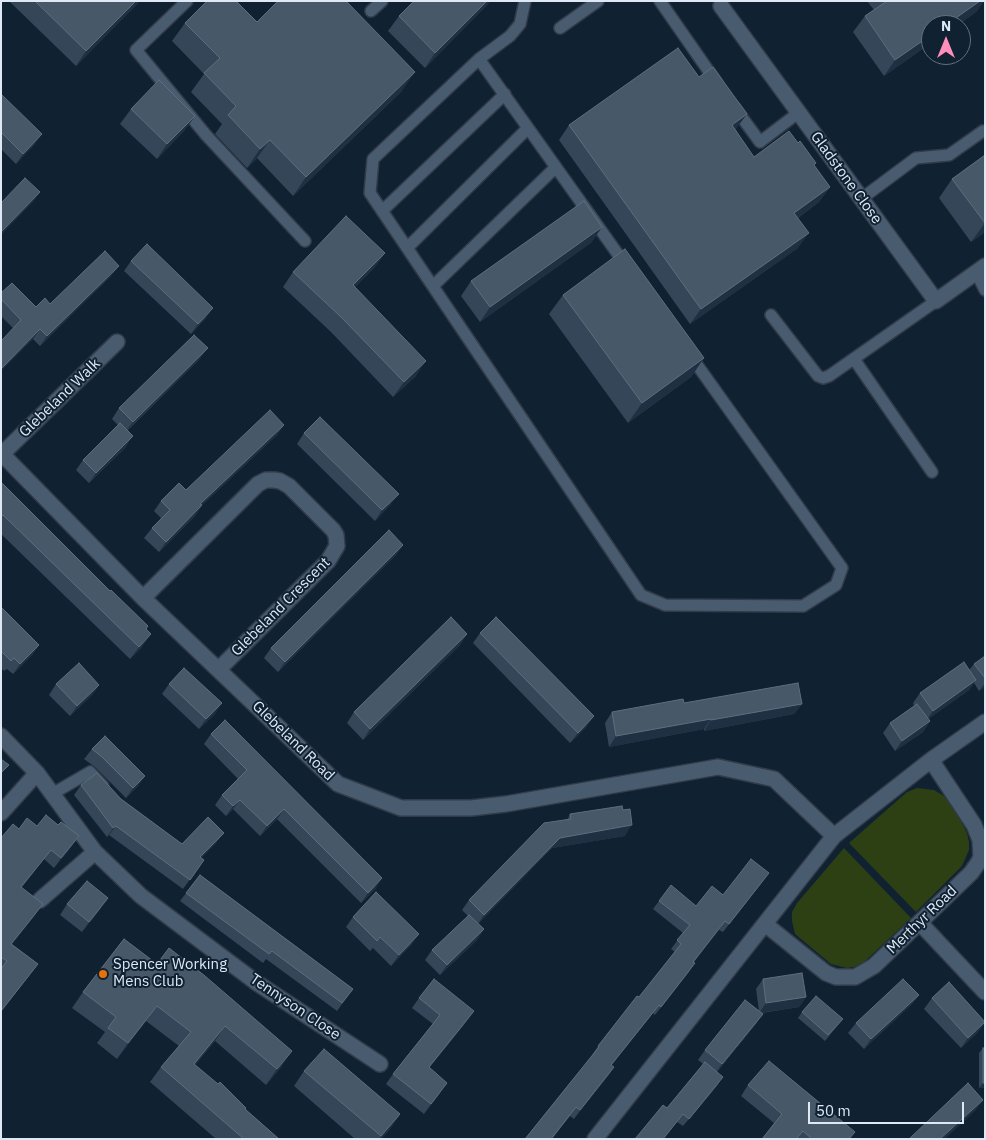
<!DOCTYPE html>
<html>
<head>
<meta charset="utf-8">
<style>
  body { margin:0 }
  #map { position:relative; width:986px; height:1140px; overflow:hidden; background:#102132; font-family:"IBM Plex Sans",sans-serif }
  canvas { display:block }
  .frame { position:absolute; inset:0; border:2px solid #dee9f5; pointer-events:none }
  .north { position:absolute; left:921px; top:15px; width:50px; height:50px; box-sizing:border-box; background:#102132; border:1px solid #627180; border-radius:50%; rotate:0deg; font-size:14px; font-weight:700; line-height:20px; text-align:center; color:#dee9f5 }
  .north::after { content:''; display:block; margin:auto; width:18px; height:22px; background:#ff8ebb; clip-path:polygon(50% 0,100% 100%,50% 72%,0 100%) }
  .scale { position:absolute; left:808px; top:1102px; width:156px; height:22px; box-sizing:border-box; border:2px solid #dee9f5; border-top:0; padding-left:6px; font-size:15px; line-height:18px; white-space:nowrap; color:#dee9f5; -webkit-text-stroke:4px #102132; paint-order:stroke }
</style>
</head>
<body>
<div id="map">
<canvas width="986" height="1140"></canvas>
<div class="frame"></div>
<div class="north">N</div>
<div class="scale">50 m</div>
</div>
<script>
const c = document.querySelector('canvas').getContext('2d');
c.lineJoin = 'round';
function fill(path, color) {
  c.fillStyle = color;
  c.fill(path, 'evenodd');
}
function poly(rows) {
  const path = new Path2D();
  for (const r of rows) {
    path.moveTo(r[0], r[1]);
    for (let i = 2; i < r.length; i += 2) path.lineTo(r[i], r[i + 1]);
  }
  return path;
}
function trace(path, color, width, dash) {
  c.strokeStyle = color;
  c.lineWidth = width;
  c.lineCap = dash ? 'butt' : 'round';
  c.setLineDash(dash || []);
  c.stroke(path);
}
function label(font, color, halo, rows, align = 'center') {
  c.font = font + ' "IBM Plex Sans",sans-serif';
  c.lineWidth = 4;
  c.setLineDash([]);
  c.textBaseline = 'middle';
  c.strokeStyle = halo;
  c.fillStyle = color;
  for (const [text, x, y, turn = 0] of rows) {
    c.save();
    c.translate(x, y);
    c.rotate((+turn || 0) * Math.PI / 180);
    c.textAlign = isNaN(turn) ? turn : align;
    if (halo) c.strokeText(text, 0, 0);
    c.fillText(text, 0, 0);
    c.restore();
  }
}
fill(poly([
  [917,788,934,790,944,796,954,807,967,833,969,842,969,850,962,866,916,912,849,843,907,792],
  [844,848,911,918,862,964,854,967,847,968,831,964,795,934,792,921,792,912,797,903]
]), '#2c4013');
const service = poly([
  [187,1,136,50,206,135,305,241],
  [525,1,520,24,510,36,479,59,373,159,370,193,641,595,665,605,803,606,836,585,842,568,690,355],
  [660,1,717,83],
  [371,11,382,1],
  [560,28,598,1],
  [479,59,627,267],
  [735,108,760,142,798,113],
  [861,199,916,158,949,155,983,131],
  [382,211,505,94],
  [407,248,528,128],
  [976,272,985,290],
  [433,286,556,167],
  [771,315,818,376,823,378,829,376,936,301],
  [854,359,932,472],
  [52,794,90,772,103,786]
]);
const minor = poly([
  [721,6,936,301,985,266],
  [1,453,143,598,338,784,401,808,471,808,506,804,718,767,774,779,834,836],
  [2,454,117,342],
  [143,598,258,484,266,480,274,480,280,481,289,486,333,530,336,535,337,546,328,561,219,669],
  [1,736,37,773,95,852,141,896,257,983,380,1064],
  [1,813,37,773],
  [40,900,95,852],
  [920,923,985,992],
  [765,924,826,973,836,977,855,977,874,966,971,873,978,863,981,857,980,840,974,825,931,760],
  [595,1139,834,836,931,760,985,722]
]);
trace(service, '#313b49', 14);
trace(minor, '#313b49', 18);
trace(service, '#495c6f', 11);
trace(minor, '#495c6f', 15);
fill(poly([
  [9,1,140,1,76,66],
  [867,1,984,1,976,12,958,25,931,25,931,43,884,76,853,32,865,16,874,10],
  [488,4,425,68,388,31,399,16],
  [257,22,402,91,293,196,257,158,247,168,215,134,222,124,191,92,204,74,172,41,185,23],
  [1,94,35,144,16,164,1,149],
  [131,109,195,116,184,131,157,159,120,124],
  [569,125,736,129,735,130,754,157,814,166,830,187,819,202,798,218,798,248,690,324,559,140],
  [985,155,985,232,971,242,939,198,952,179],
  [592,242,480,322,461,296,471,281],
  [385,253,374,268,355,287,416,376,393,397,331,332,283,287,293,272],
  [131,261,206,318,191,334,124,271],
  [112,275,40,346,33,339,13,328,1,316,1,293,36,307,50,304],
  [563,295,704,358,691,377,628,423,549,314],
  [200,359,127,431,126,447,89,483,76,470,83,460,118,425,112,419,119,408],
  [284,425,277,435,202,505,195,516,159,552,144,538,152,528,161,518,154,511,161,501,186,490],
  [304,433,391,504,375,521,297,444],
  [1,482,146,629,142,647,130,659,1,534],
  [403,545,396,555,278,672,264,658,271,648],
  [1,607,39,645,32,655,13,674,7,669,4,671,1,668],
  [480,633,587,726,570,743,473,643],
  [467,634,460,645,363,740,347,723,354,712],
  [985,656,985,687,979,691,974,683,969,690,928,719,930,721,923,732,895,751,883,733,890,723,914,706,913,703,920,693,969,670,974,664],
  [56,684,99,685,92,695,70,716,49,695],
  [169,684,215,714,199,729,162,694],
  [684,703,802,704,794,714,704,731,704,729,609,747,605,723,612,712],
  [211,734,376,888,361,903,277,819,260,836,233,809,226,816,215,805,222,795,238,779,204,744],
  [92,749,145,776,138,786,126,798,95,767,84,759],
  [81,785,121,799,182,844,217,842,201,858,204,860,183,889,109,835,107,837,74,795],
  [570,814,625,836,552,848,478,924,484,929,477,940,440,975,425,960,432,950,468,916,462,910,469,900,567,820],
  [37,826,72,846,54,868,44,859,22,887,36,914,12,944,38,964,1,1012,1,838,19,829],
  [200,875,353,989,337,1011,266,959,263,963,180,901],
  [763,881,723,932,719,930,694,962,689,972,655,1015,653,1013,611,1066,614,1067,608,1076,574,1119,570,1116,552,1139,525,1139,593,1055,592,1055,598,1046,639,997,675,952,671,949,683,933,653,909,659,901,696,906,723,895],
  [67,904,101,908,82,932,60,915],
  [353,917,412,944,391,966,373,948,370,951,346,927],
  [124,939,282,1066,266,1085,215,1041,195,1065,245,1109,279,1139,216,1139,150,1082,161,1067,179,1046,146,1021,117,1059,97,1043,105,1032,72,1008,83,992],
  [763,979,806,997,799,1007,762,1013,756,1024,717,1072,718,1085,683,1126,677,1122,667,1108,703,1064,698,1060,705,1050,759,1011,756,989],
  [919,995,911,1005,864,1049,848,1033,856,1023],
  [419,998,467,1021,429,1068,440,1093,424,1114,386,1084,393,1074,433,1024,412,1008],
  [932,998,978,1032,961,1048,924,1009],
  [802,1012,843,1019,825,1041,798,1018],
  [983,1048,985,1088,979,1088,979,1053],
  [304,1071,400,1114,390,1129,381,1139,355,1139,294,1086],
  [748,1085,850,1139,762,1139,774,1123,741,1096]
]), '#354658');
fill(poly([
  [136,1,140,1,76,66,86,51],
  [487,1,491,1,488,4,425,68,435,53],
  [980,1,984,1,976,12,958,25,946,25],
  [931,35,931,43,884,76,895,60],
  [415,72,402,91,293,196,306,177],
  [747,114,736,129,721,140,732,125],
  [195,116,184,131,157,159,167,144],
  [42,134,35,144,16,164,23,154],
  [270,140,257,158,247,168,260,149],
  [830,187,819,202,784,228,794,213],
  [40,192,33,202,1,235,1,232],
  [985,223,985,232,971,242],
  [602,227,592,242,480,322,490,307],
  [809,233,798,248,690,324,701,309],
  [385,253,374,268,343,300,353,285],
  [119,266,112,275,40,346,47,336],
  [213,308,206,318,191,334,198,324],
  [40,329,33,339,1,371,1,369],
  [208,348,200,359,125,432,133,422],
  [704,358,691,377,628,423,642,403],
  [426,361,416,376,393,397,404,382],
  [284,425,277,435,193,514,200,504],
  [133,436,126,447,89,483,96,473],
  [399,494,391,504,375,521,382,510],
  [202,505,195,516,159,552,166,542],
  [403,545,396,555,278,672,285,662],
  [151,634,142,647,130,659,139,647],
  [467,634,460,645,363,740,370,729],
  [39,645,32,655,13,674,20,664],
  [976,680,969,690,926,721,933,711],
  [985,683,985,687,979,691],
  [99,685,92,695,70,716,77,706],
  [222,703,215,714,199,729,206,719],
  [802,704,794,714,704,731,711,720],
  [594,716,587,726,570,743,578,733],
  [711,719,704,729,609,747,616,736],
  [930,721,923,732,895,751,902,741],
  [145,776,138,786,126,798,133,788],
  [240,800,233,809,226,816,233,806],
  [284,809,277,819,260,836,267,826],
  [632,825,625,836,552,848,477,925,484,915,560,838],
  [116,826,109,835,107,837,113,828],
  [224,833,217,842,193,867,200,857],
  [79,836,72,846,54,868,61,858],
  [51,850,44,859,14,897,21,887],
  [382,878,376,888,361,903,368,893],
  [108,898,101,908,82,932,89,922],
  [43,904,36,914,4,954,11,944],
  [725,921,719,930,687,970,693,962],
  [484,929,477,940,440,975,447,965],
  [419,934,412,944,391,966,399,955],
  [695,963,689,972,655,1015,661,1007],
  [919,995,911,1005,864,1049,871,1039],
  [806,997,799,1007,759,1013,766,1003],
  [659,1005,653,1013,605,1074,611,1065],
  [157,1006,146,1021,117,1059,128,1043],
  [474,1011,467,1021,422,1077,429,1067],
  [763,1014,756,1024,715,1074,722,1064],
  [985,1023,978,1032,961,1048,968,1038],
  [225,1026,215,1041,184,1079,194,1064],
  [292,1051,282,1066,266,1085,277,1069],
  [614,1067,608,1076,574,1119,580,1110],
  [723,1077,718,1085,683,1126,689,1119],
  [447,1083,440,1093,424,1114,431,1104],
  [983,1083,985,1083,985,1088,979,1088],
  [983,1100,976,1110,945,1139,940,1139],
  [400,1114,390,1129,381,1139,379,1139],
  [683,1114,677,1122,664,1139,663,1139]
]), '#1e3042');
const building = poly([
  [35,1,136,1,86,51,35,1],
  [207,1,236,1,257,22,278,1,346,1,415,72,306,177,270,140,260,149,228,115,236,106,204,73,220,58,185,23,207,1],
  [414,1,487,1,435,53,399,16,414,1],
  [887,1,980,1,946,25,931,25,931,35,895,60,865,16,887,1],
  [678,48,699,77,713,67,747,114,732,125,754,157,789,131,798,143,800,141,816,163,814,165,830,187,794,213,809,233,701,309,569,125,678,48],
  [159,80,195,116,167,144,131,109,159,80],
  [1,94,42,134,23,154,1,132,1,94],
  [985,155,985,223,952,179,985,155],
  [25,178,40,192,1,232,1,203,25,178],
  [584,201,602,227,490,307,471,281,584,201],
  [346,216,385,253,353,285,426,361,404,382,341,317,293,272,346,216],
  [147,244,213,308,198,324,131,261,147,244],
  [625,249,704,358,642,403,563,295,625,249],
  [105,251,119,266,47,336,40,329,1,369,1,341,21,320,1,299,1,293,12,283,36,307,45,298,50,304,105,251],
  [194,335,208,348,133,422,119,408,194,335],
  [270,410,284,425,200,504,202,505,166,542,152,528,170,510,161,501,179,483,186,490,270,410],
  [320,417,399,494,382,510,304,433,320,417],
  [120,423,133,436,96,473,83,460,120,423],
  [1,482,110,591,111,590,148,626,146,629,151,634,139,647,3,515,1,517,1,482],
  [389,530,403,545,285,662,271,648,389,530],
  [1,607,39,645,20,664,14,658,11,661,1,651,1,607],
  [451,617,467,634,370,729,354,712,451,617],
  [496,617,594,716,578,733,480,633,496,617],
  [985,656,985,678,974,664,985,656],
  [964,662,976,680,933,711,920,693,964,662],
  [79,663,99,685,77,706,56,684,79,663],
  [184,668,222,703,206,719,169,684,184,668],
  [798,683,802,704,711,720,711,719,616,736,612,712,683,699,684,703,798,683],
  [917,704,930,721,902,741,890,723,917,704],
  [225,720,382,878,368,893,284,809,267,826,240,800,233,806,222,795,247,770,211,734,225,720],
  [105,736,145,776,133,788,102,757,92,749,105,736],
  [1,759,9,765,1,773,1,759],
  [97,773,121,799,182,844,208,817,224,833,200,857,204,860,190,880,116,826,113,828,81,785,97,773],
  [622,806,623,810,630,809,632,825,560,838,484,915,469,900,544,823,571,819,570,814,622,806],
  [46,815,58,825,61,822,79,836,61,858,51,850,21,887,43,904,11,944,38,964,1,1011,1,969,7,961,1,957,1,838,13,824,19,829,27,818,37,826,46,815],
  [751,859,769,873,729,924,725,921,693,962,695,963,661,1007,659,1005,611,1065,614,1067,580,1110,576,1107,551,1139,525,1139,599,1047,598,1046,637,996,639,997,681,944,677,940,690,925,659,901,671,885,696,906,712,886,723,895,751,859],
  [200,875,353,989,342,1003,272,951,269,954,186,893,200,875],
  [87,881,108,898,89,922,67,904,87,881],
  [376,892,419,934,399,955,380,937,377,941,353,917,376,892],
  [469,915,484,929,447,965,432,950,469,915],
  [124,939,157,964,169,948,205,976,292,1051,277,1069,225,1026,194,1064,218,1084,220,1082,246,1108,245,1109,279,1139,244,1139,161,1067,191,1032,157,1006,128,1043,108,1028,116,1017,83,992,124,939],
  [802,973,806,997,766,1003,763,979,802,973],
  [434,979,474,1011,429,1067,447,1083,431,1104,393,1074,440,1015,419,998,434,979],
  [903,979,919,995,871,1039,856,1023,903,979],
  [949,982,985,1022,968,1038,932,998,949,982],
  [816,996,843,1019,828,1035,802,1012,816,996],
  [745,1000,763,1014,722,1064,705,1050,745,1000],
  [983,1048,985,1048,985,1083,983,1083,983,1048],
  [324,1049,400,1114,381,1136,304,1071,324,1049],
  [769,1061,855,1132,849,1139,812,1139,803,1131,796,1139,762,1139,782,1114,748,1085,769,1061],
  [705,1062,723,1077,689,1119,683,1114,663,1139,635,1139,663,1105,667,1108,705,1062],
  [968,1083,983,1100,940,1139,909,1139,968,1083]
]);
fill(building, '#475869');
trace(building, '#5f6e7f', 1);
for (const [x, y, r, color] of [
  [103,974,5,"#e8710a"]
]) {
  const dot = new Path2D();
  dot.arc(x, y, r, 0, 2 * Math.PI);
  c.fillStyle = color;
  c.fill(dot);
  trace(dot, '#102132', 2);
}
label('15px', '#dee9f5', '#102132', [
  ["Gladstone Close",846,178,54],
  ["Glebeland Walk",60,398,-44],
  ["Glebeland Crescent",281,607,-45],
  ["Glebeland Road",293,741,44],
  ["Merthyr Road",922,920,-44],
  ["Tennyson Close",295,1007,34]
]);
label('15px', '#dee9f5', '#102132', [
  ["Spencer Working",113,965],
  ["Mens Club",113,982]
], 'left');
</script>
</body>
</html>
